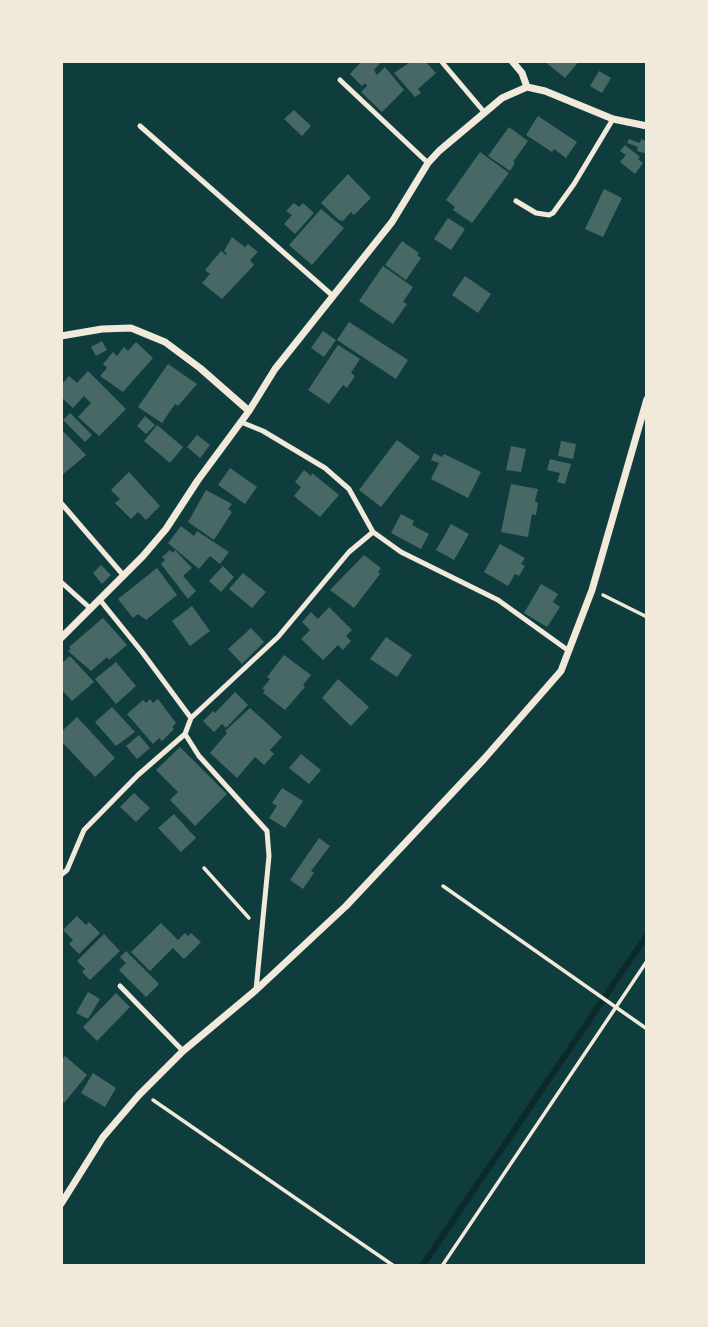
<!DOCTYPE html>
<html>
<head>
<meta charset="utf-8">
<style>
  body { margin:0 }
  #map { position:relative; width:708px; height:1327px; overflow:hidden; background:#0f3d3e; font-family:"DejaVu Sans",sans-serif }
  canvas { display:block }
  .frame { position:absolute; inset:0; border:63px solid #f1e9da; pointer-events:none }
</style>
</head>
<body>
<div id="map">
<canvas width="708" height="1327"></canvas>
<div class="frame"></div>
</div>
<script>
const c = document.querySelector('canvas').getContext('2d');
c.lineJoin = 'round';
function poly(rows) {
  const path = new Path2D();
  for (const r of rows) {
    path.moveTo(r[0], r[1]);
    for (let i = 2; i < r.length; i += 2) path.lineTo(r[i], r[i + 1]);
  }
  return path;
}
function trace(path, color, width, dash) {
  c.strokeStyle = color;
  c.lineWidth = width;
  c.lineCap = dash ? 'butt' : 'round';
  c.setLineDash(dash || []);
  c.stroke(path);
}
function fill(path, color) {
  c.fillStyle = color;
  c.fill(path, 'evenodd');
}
trace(poly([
  [422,1266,647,935]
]), '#0a2a2b', 6);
fill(poly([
  [362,61,382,61,374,70,375,72,377,75,385,67,404,90,382,112,361,92,367,86,365,83,362,86,350,74],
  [412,61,425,61,436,73,418,89,421,93,415,97,394,73],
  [544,61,579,61,565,78],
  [599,71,611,78,602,93,590,86],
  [294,110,311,126,302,136,284,119],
  [538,116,577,142,566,158,554,149,552,152,526,135],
  [509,127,528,141,513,162,515,163,510,171,488,156],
  [629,139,640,143,641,139,647,141,647,154,637,151,638,147,627,143],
  [625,145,640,157,638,159,643,163,635,174,620,162,626,155,620,151],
  [480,152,509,173,472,223,453,210,455,207,446,200],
  [348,174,371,198,354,215,351,212,343,221,339,220,321,203],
  [604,189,622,198,603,237,585,229],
  [294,203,299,207,303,203,314,213,295,234,284,224,292,215,286,211],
  [321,209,344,228,312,265,289,245],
  [448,218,465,229,451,250,434,239],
  [232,237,242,245,245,247,248,244,258,252,250,260,254,265,222,299,202,283,210,274,205,270,221,251,226,255,227,254,224,251],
  [402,241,419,253,417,255,421,258,406,280,385,265],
  [383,266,413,287,403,302,407,304,393,324,359,301],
  [465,276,491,294,478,313,452,295],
  [349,322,408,360,396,379,337,340],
  [323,331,336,340,324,357,311,348],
  [102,341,107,350,96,356,91,347],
  [136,342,153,358,123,392,100,376,107,368,103,364,113,352,117,356,124,347,128,351],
  [338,345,360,359,351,373,355,376,347,388,343,385,329,404,308,390],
  [168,364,197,384,178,406,175,404,162,423,138,407],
  [88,371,126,409,99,436,78,417,91,403,84,396,73,408,61,397,61,385,69,376,77,383],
  [70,413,92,435,85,442,63,420],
  [145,416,155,425,146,434,137,426],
  [157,425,183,447,170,463,144,441],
  [61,429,86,455,61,476],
  [197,435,210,445,200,458,187,447],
  [397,440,420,457,381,507,359,490],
  [561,441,576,444,573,459,558,456],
  [511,446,526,449,521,472,506,470],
  [434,453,442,457,444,454,481,472,468,498,431,479,439,463,431,460],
  [550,459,571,464,565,484,557,482,560,473,547,470],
  [230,468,257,487,245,504,218,485],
  [304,470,311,476,312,473,339,495,320,517,294,496,301,487,295,482],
  [129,472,160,506,146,520,138,512,131,519,115,503,120,499,111,490],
  [511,484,538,489,535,501,538,503,536,515,532,514,528,537,501,532],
  [206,490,232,504,228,509,232,512,214,540,188,522],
  [401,514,414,521,412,525,429,534,421,549,391,533],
  [451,524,469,534,454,560,436,550],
  [181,526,194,536,197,531,229,552,220,564,210,556,199,569,168,543],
  [500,544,525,558,521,564,525,566,519,576,515,574,508,586,484,572],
  [170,550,173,553,175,550,192,568,183,576,196,591,188,599,161,564,165,560,162,557],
  [364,555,381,568,378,572,380,574,354,608,330,590],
  [101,565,111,575,102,584,93,573],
  [223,566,234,577,221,592,209,581],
  [157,568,177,595,146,620,138,614,133,618,118,599],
  [243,573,266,592,252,608,229,589],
  [541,584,558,594,553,602,560,607,547,627,524,613],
  [192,606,210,631,190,646,172,621],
  [329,607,352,630,346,636,351,641,343,650,338,645,323,660,301,639,310,630,302,622,311,612,318,619],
  [103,618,127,645,109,660,107,657,91,671,68,651,71,649,69,647],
  [251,628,264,642,242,664,228,649],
  [386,637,412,655,397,677,370,659],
  [284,655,311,675,303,685,305,687,285,710,263,693,265,690,262,689,270,679,267,677],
  [70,656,94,682,72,701,61,689,61,664],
  [116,662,136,686,116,704,95,679],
  [338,679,369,707,351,726,322,698],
  [235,692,248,705,226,728,222,724,214,732,203,721,213,711,215,713],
  [150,699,153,703,158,699,176,723,172,727,174,729,162,741,159,738,153,744,127,714,143,700,146,703],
  [112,707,135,732,116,746,95,722],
  [250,708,282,737,270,750,274,754,264,765,255,757,237,778,210,753,227,733,225,731],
  [77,717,115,758,95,777,61,741,61,732],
  [139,735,150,748,137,759,126,746],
  [180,747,227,794,195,826,170,800,178,792,156,770],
  [301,754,321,770,309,784,289,768],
  [282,788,303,801,285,828,269,818,277,806,272,803],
  [134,793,150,808,136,822,120,807],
  [174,814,196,838,181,852,158,828],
  [319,838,330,846,311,871,314,873,303,889,290,880],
  [77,916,86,925,89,922,100,933,79,954,69,944,73,940,63,930],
  [161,923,178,940,185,933,188,936,191,933,201,942,184,959,173,948,150,971,131,952],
  [104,934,120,951,90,980,82,972,85,969,77,961],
  [126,951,159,984,146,997,119,970,126,963,120,957],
  [88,992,100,999,88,1019,76,1013],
  [116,993,130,1007,97,1041,83,1027],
  [65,1056,87,1075,64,1103,61,1100,61,1060],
  [93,1073,116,1088,105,1107,81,1093]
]), '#486865');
trace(poly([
  [603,595,647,617],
  [204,868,249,918],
  [443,886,647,1029],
  [153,1100,394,1266],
  [442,1266,647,961]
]), '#f1e9da', 3.5);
trace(poly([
  [441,61,485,113],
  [340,80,428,163],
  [140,126,333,296],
  [516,201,536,213,549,215,553,213,574,184,613,119],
  [241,422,263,431,325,468,349,489,373,532,401,552,498,600,569,651],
  [61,503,124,576],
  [61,582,91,609],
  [100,600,142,652,191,718],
  [185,734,199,756,267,831,269,856,256,990],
  [61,875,67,870,84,830,138,775,185,734,191,718,278,637,349,552,373,532],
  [120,986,183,1051]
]), '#f1e9da', 5);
trace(poly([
  [512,61,522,73,527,87],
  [61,336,102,329,131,328,165,342,200,368,249,411],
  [61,638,143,556,166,529,198,480,249,411,275,369,392,222,428,163,439,151,502,98,527,87,545,91,613,119,647,126],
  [61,1204,103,1137,139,1095,183,1051,256,990,346,906,484,759,561,671,592,590,647,399]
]), '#f1e9da', 7);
</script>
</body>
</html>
